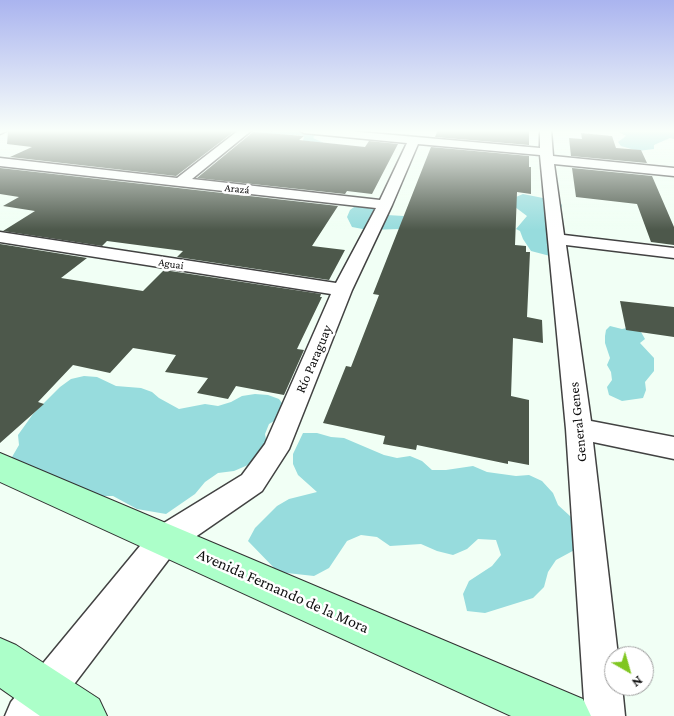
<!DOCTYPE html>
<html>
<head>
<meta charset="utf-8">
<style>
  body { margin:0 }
  #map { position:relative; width:674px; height:716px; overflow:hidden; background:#f1fff5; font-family:"Crimson Pro",serif }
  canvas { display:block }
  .north { position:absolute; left:604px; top:646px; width:50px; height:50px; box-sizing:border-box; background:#fff; border:1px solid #9f9f9f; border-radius:50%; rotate:142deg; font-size:14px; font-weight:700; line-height:20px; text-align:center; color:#0f0f0f }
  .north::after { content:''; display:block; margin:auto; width:18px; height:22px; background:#80c620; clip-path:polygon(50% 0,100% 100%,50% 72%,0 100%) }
</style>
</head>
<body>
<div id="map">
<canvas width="674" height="716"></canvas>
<div class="north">N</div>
</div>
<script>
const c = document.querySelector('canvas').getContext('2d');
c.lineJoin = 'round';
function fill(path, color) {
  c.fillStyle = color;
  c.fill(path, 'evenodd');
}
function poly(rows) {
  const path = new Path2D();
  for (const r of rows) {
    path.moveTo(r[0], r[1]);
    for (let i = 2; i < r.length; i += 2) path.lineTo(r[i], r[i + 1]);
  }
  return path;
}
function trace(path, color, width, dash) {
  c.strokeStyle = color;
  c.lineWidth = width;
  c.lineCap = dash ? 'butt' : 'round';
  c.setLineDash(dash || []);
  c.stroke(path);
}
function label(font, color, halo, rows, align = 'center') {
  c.font = font + ' "Crimson Pro",serif';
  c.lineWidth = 5;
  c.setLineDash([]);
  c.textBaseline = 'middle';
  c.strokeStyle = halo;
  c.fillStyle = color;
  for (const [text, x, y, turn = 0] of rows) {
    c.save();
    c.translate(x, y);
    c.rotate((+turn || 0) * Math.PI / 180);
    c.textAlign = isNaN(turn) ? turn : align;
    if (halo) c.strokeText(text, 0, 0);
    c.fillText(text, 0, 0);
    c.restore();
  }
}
fill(poly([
  [260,130,278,132,284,130,297,130,310,132,316,134,313,138,324,143,303,141,304,136,299,135,256,134,256,132],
  [617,131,674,130,674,139,670,138,654,145,654,149,638,151,621,146,618,142,626,136],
  [523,194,558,201,562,205,550,256,531,251,523,239,520,231,516,229,527,216,515,207,511,199],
  [362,206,377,208,387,215,404,216,400,229,368,230,352,227,347,217,350,210,354,207],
  [610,326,622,329,632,327,641,332,645,339,640,343,654,358,654,371,645,382,646,390,643,398,622,401,609,395,607,387,612,380,611,372,607,365,610,358,605,343,605,336,606,330],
  [84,376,97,377,116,386,141,388,152,392,159,398,179,409,205,404,218,406,231,402,242,396,255,394,268,395,279,399,285,407,281,417,269,424,265,434,267,445,261,457,248,465,234,471,218,473,205,482,195,494,166,514,137,509,113,496,48,496,9,469,12,457,19,445,18,435,33,414,60,387,71,379],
  [303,433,317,433,331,437,344,438,384,455,397,458,410,456,422,461,432,470,446,470,473,466,487,472,516,476,529,475,542,481,553,493,558,505,570,516,586,525,593,540,556,560,548,572,544,587,533,598,485,613,467,611,463,594,469,581,492,566,501,555,496,540,478,539,467,549,453,555,437,551,421,544,390,546,377,537,361,535,347,541,329,568,314,576,278,572,248,541,255,528,277,506,289,499,317,492,298,475,293,464,293,454]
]), '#97dcdd');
fill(poly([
  [11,130,236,130,176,176,10,157,32,147,7,144,8,132],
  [438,130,529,130,529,145,435,137],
  [253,132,304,136,299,140,365,147,369,141,398,144,372,194,347,191,345,194,197,178],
  [581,133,612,136,616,148,641,150,647,163,571,156,569,138,582,139],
  [431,147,529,156,529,167,531,167,531,194,517,192,515,245,526,246,526,252,530,252,527,317,542,320,543,343,513,338,511,396,529,400,529,465,508,461,508,464,417,445,416,450,383,444,385,436,323,423,346,366,351,367,379,295,373,294],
  [0,168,338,206,312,246,345,250,329,280,177,257,183,251,107,241,102,246,3,231,35,211,3,206,19,197,0,194],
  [572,168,652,176,674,227,674,245,651,242,637,204,576,197],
  [0,244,87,258,61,278,143,291,164,270,321,294,320,297,322,297,297,349,304,350,284,395,236,386,228,399,197,393,208,378,165,372,176,355,133,348,110,373,73,365,38,402,44,404,0,443],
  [620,301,674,307,674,337,626,330]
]), '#4d584b');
const street = poly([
  [0,130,9,130,0,134,0,130],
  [239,130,252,130,192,179,380,200,407,143,304,133,299,130,337,130,540,148,540,130,551,130,553,156,674,168,674,176,554,164,564,235,674,248,674,258,566,245,591,421,674,437,674,459,593,442,618,656,614,656,614,686,622,686,625,716,585,716,566,429,540,155,418,144,392,205,352,290,289,449,262,491,175,551,50,716,5,716,11,702,154,529,242,475,265,444,331,294,0,242,0,232,336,283,376,208,0,166,0,158,177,178,239,130]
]);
const secondary = poly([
  [0,453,583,699,591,716,511,716,0,482,0,453],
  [0,638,16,645,99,699,107,716,40,716,0,688,0,638]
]);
trace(street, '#424242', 3);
trace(secondary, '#313131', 2);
fill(street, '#fff');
fill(secondary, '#acffc9');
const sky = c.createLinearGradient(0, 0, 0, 230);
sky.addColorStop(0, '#aab4ef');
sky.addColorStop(0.57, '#f9fffa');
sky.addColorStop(1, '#f9fffa00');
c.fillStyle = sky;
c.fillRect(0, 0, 674, 230);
label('11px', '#0f0f0f', '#fff', [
  ["Arazá",237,189,6],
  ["Aguai",171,264,9]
]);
label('14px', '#0f0f0f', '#fff', [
  ["Río Paraguay",314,359,-67],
  ["General Genes",578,422,-96]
]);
label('16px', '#0f0f0f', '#fff', [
  ["Avenida Fernando de la Mora",283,591,24]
]);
</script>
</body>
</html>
